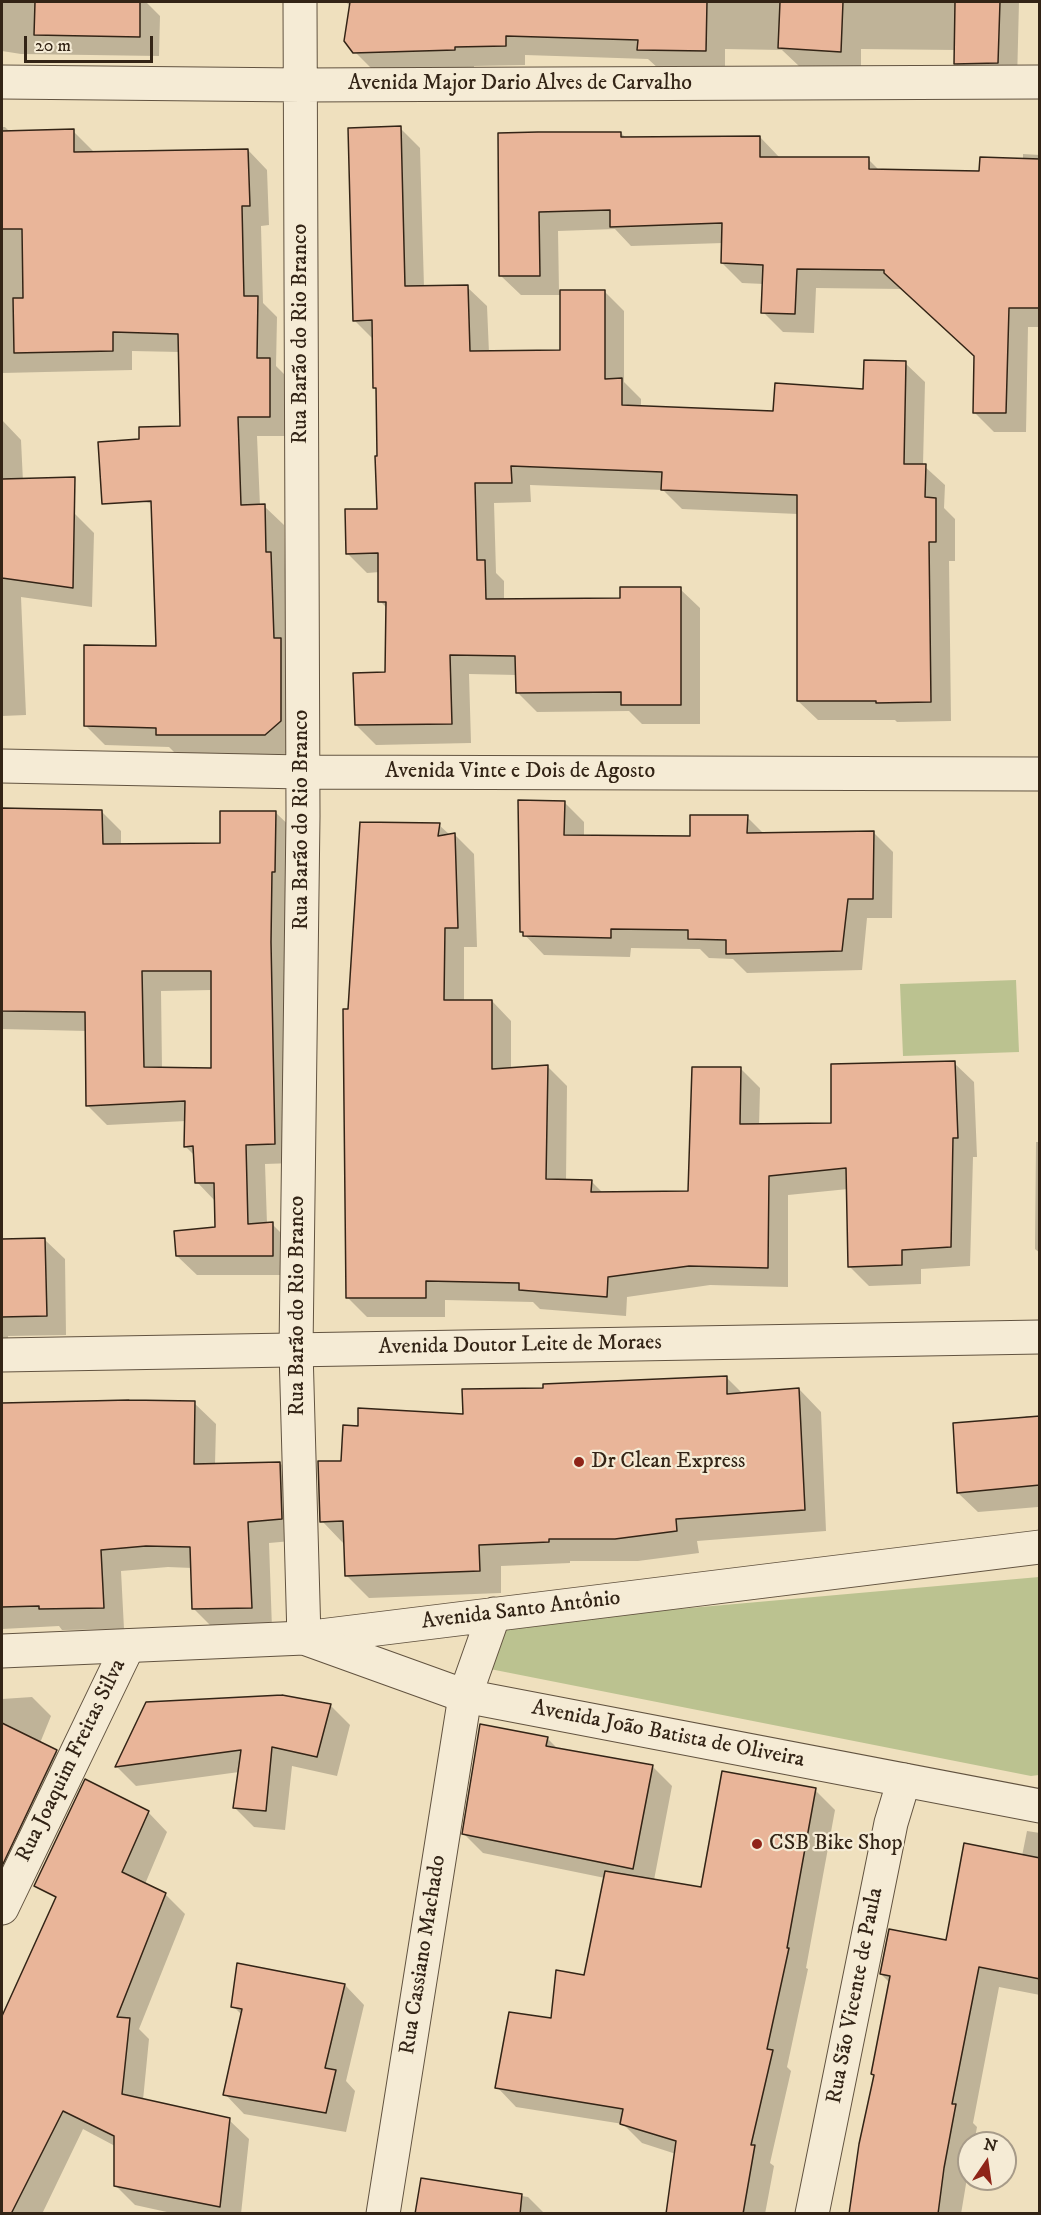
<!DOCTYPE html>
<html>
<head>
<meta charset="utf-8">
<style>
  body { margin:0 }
  #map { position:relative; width:1041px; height:2215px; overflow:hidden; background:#efe0be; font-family:"IM FELL DW Pica",serif }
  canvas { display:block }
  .frame { position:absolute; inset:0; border:3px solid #332416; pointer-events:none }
  .north { position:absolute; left:957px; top:2131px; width:60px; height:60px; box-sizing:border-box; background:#f5ebd5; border:2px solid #a79b89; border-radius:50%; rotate:13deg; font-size:16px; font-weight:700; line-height:24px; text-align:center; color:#332416 }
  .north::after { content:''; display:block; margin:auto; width:21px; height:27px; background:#8f2418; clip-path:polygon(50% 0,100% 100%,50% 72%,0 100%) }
  .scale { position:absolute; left:24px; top:36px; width:129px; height:27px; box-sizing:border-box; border:3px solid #332416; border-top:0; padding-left:8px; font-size:18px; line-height:21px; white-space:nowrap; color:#332416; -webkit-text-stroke:4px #f5ebd5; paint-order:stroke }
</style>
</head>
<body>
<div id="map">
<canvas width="1041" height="2215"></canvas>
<div class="frame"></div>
<div class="north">N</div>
<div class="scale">20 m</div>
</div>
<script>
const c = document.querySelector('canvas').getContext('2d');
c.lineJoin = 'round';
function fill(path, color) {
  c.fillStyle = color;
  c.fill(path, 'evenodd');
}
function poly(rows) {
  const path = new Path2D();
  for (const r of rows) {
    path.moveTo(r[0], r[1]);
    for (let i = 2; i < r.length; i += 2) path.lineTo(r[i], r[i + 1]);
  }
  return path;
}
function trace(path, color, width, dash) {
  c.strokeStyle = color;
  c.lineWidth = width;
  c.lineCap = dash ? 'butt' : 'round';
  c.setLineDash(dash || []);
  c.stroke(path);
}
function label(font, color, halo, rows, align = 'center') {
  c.font = font + ' "IM FELL DW Pica",serif';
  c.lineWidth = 4.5;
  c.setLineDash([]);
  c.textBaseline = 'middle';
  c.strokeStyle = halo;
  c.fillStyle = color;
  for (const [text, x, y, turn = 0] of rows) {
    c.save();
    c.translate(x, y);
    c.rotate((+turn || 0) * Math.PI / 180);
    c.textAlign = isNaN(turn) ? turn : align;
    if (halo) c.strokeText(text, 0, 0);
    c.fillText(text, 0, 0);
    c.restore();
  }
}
fill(poly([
  [1016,980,1019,1052,903,1056,900,984],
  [1039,1577,1039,1775,1031,1776,490,1669,485,1645,510,1624]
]), '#bbc290');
fill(poly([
  [2,2,146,2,160,16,159,56,21,54,2,51],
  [346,2,1019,2,1017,82,975,83,955,63,956,50,861,49,861,71,800,67,782,50,725,49,725,70,659,69,648,59,525,55,525,65,474,66,474,69,375,72,355,52,351,7],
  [2,127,5,127,10,132,73,131,93,151,93,154,248,150,267,170,269,225,261,226,263,303,277,317,276,366,289,379,289,436,257,436,260,506,264,506,284,525,285,568,290,573,300,741,285,754,177,755,169,747,105,745,86,726,158,647,154,504,122,498,141,440,181,427,180,352,132,351,132,370,2,373],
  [400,128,420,148,424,287,467,287,487,306,489,353,562,352,562,295,521,295,501,276,499,134,621,133,626,138,760,137,779,157,868,159,880,171,981,172,1023,160,1023,154,1040,155,1040,327,1028,327,1026,432,994,432,974,412,976,357,902,289,816,288,814,333,783,332,763,312,764,284,742,283,722,263,723,243,631,246,615,229,558,231,559,291,604,291,624,311,624,382,641,399,641,407,775,413,864,390,905,363,925,382,923,465,945,485,944,508,955,519,955,561,949,561,951,721,897,722,895,720,818,720,798,701,798,514,682,509,663,490,530,485,531,502,494,503,496,573,504,581,504,600,621,599,680,589,700,608,700,724,642,724,629,711,537,712,517,692,517,675,469,674,471,743,376,745,356,725,387,674,387,608,380,601,380,572,367,573,347,553,379,510,378,390,375,388,374,340,354,320],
  [2,420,21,440,23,482,2,478],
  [74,513,94,533,92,607,21,597,26,715,2,716,2,515],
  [564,802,584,822,584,837,691,838,747,817,764,834,873,832,893,852,892,918,867,918,862,970,747,973,733,959,709,958,700,949,631,948,630,957,544,955,521,931],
  [2,809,101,811,121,831,121,845,221,844,276,813,296,832,294,1163,265,1164,267,1224,272,1224,292,1244,292,1275,197,1275,177,1256,217,1229,216,1202,197,1182,195,1156,185,1146,186,1121,107,1125,87,1105,87,1031,2,1029],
  [212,990,213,1070,162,1069,161,991],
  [439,825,450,835,455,835,474,854,477,947,464,947,464,1002,492,1001,511,1021,511,1069,547,1066,567,1086,566,1181,591,1181,604,1194,690,1192,740,1068,760,1088,759,1126,832,1124,954,1063,974,1082,977,1157,973,1157,970,1266,921,1269,921,1284,869,1286,849,1266,848,1189,788,1195,788,1287,710,1285,627,1297,626,1316,540,1309,533,1302,445,1300,445,1317,367,1317,347,1297,349,1011],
  [1036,1142,1040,1142,1040,1253,1035,1249],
  [2,1203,3,1240,45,1240,65,1259,66,1335,8,1336,9,1350,2,1350],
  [726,1377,743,1394,799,1389,821,1412,826,1531,697,1541,699,1553,638,1561,570,1561,570,1563,501,1566,501,1593,369,1598,347,1576,344,1544,322,1521,343,1463,359,1427,465,1415,545,1389],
  [129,1401,194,1403,216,1424,215,1465,280,1463,301,1484,303,1540,269,1543,272,1629,215,1630,194,1609,192,1568,168,1567,121,1571,124,1629,62,1630,59,1626,2,1629,2,1404],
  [1026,1416,1040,1416,1040,1505,1038,1507,978,1512,958,1493],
  [32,1697,51,1716,40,1743,56,1751,76,1771,2,1929,2,1699],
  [330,1705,350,1725,337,1776,292,1766,285,1830,254,1827,235,1808,239,1772,136,1786,117,1767],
  [547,1738,558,1749,652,1766,672,1786,654,1880,703,1888,815,1790,835,1810,806,1968,808,1969,787,2067,791,2071,770,2163,774,2166,765,2214,668,2214,676,2154,642,2143,623,2124,516,2107,497,2087,585,1977,605,1878,483,1853,464,1834],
  [107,1792,148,1812,167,1832,145,1884,165,1894,185,1914,139,2029,149,2039,143,2100,229,2120,249,2139,241,2214,176,2214,135,2205,116,2186,115,2146,83,2129,42,2214,2,2214,2,2020,22,1976,21,1974],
  [1027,1831,1040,1833,1040,1995,999,1987,973,2123,977,2127,974,2143,969,2143,969,2166,961,2214,850,2214,875,2077,872,2074,890,1983,881,1974,947,1942,1022,1856],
  [345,1985,364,2005,346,2081,355,2091,346,2132,244,2114,225,2094,242,2015,233,2006],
  [423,2180,528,2197,545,2214,417,2214]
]), '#0003');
const building = poly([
  [35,2,140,2,140,37,34,35,35,2],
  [350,2,707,2,706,51,637,50,638,40,506,36,506,46,455,47,455,50,353,53,344,41,350,2],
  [780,2,843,2,841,52,778,48,780,2],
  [955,2,1000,2,998,63,954,64,955,2],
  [401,126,405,286,468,285,470,351,560,350,560,290,605,290,605,379,622,378,622,405,773,411,775,383,863,389,864,360,906,361,904,464,926,464,925,497,936,498,936,542,929,542,931,702,876,703,876,701,797,701,797,495,661,490,662,472,511,466,512,483,475,483,477,560,485,560,486,599,620,598,620,587,681,587,681,705,621,705,621,692,516,693,515,656,450,655,452,724,355,725,353,673,385,672,386,602,378,602,378,553,346,554,345,509,377,509,375,456,377,456,376,388,373,388,372,320,353,321,348,128,401,126],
  [74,129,74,152,248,149,250,206,242,206,244,296,258,296,257,358,270,358,270,417,238,417,241,505,265,504,266,552,271,552,274,638,281,638,281,721,265,735,156,735,156,728,84,726,84,645,156,646,151,501,102,504,98,442,139,439,139,427,180,426,178,334,113,332,113,351,14,353,13,298,23,298,22,229,2,229,2,131,74,129],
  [538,132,621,132,621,137,760,136,760,157,869,157,869,169,979,171,980,157,1040,159,1040,308,1009,308,1006,413,973,413,974,356,884,273,884,270,797,269,795,314,761,313,763,265,721,263,722,223,610,227,610,210,539,212,540,276,499,276,498,133,538,132],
  [75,477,73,588,2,578,2,479,75,477],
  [518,800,565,801,564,835,690,836,690,815,748,815,747,833,874,831,873,899,848,899,842,951,726,954,726,940,688,939,688,930,611,929,611,938,523,936,523,932,520,932,518,800],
  [2,808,102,810,103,844,220,843,220,811,276,811,275,872,272,872,271,942,275,1144,246,1145,248,1224,273,1222,273,1256,176,1256,174,1231,215,1227,214,1183,195,1183,193,1146,184,1147,185,1101,86,1106,85,1012,2,1011,2,808],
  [142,971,211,971,211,1068,144,1067,142,971],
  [360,822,440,823,438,836,455,833,458,928,445,928,444,1000,492,1000,492,1069,548,1065,546,1179,592,1180,591,1192,688,1191,692,1067,741,1067,740,1124,831,1123,831,1064,955,1061,958,1138,953,1138,951,1247,902,1250,902,1265,848,1267,846,1168,769,1176,768,1268,689,1266,608,1277,607,1297,519,1290,519,1283,426,1281,426,1298,346,1298,343,1009,348,1009,360,822],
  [45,1238,47,1316,2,1317,2,1239,45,1238],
  [727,1376,727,1394,799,1388,805,1510,676,1519,677,1531,615,1539,549,1539,549,1542,479,1545,480,1571,345,1576,343,1521,320,1522,318,1461,341,1461,343,1425,358,1426,358,1408,463,1414,462,1389,543,1388,543,1384,727,1376],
  [129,1400,195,1401,194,1464,280,1462,282,1519,248,1522,252,1608,192,1609,190,1547,146,1546,101,1550,104,1608,39,1609,39,1606,2,1607,2,1403,129,1400],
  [1040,1416,1040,1485,957,1493,953,1423,1040,1416],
  [282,1695,331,1704,317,1757,272,1747,266,1811,233,1808,241,1750,115,1767,146,1702,282,1695],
  [2,1723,57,1750,2,1866,2,1723],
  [480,1724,548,1737,546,1746,653,1765,633,1869,462,1834,480,1724],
  [722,1771,816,1788,787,1948,789,1948,767,2049,773,2050,751,2145,755,2145,743,2214,666,2214,676,2141,620,2124,623,2109,495,2088,509,2012,551,2018,556,1970,584,1975,605,1871,701,1887,722,1771],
  [85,1779,149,1811,122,1872,166,1893,117,2017,130,2018,122,2094,230,2118,220,2207,114,2186,114,2136,63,2111,11,2214,2,2214,2,2016,56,1897,34,1886,85,1779],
  [964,1843,1040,1858,1040,1979,979,1967,952,2104,956,2104,944,2168,938,2214,849,2214,859,2144,874,2075,871,2074,890,1976,880,1974,889,1929,946,1940,964,1843],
  [237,1963,345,1984,325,2068,336,2070,326,2113,223,2095,242,2009,231,2007,237,1963],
  [421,2178,522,2194,520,2214,415,2214,421,2178]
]);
fill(building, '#e9b599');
trace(building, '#332416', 1.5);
const minor = poly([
  [300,2,303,816,296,1350,304,1638,1040,1547],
  [2,82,301,85,1040,82],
  [2,766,303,772,1040,774],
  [2,1908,128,1646],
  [383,2214,465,1696,494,1614],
  [812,2214,891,1823,904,1780]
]);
const tertiary = poly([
  [2,1355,1040,1337],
  [2,1651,304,1638,465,1696,1040,1806]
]);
trace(minor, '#625340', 35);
trace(tertiary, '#625340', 35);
trace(minor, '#f5ebd5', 33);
trace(tertiary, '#f5ebd5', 33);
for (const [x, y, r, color] of [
  [579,1462,6,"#8f2418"],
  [757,1844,6,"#8f2418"]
]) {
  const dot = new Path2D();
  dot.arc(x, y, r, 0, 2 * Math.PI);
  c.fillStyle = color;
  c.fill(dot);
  trace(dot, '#f5ebd5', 2);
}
label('22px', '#332416', '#f5ebd5', [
  ["Avenida Major Dario Alves de Carvalho",520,84],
  ["Rua Barão do Rio Branco",301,334,-90],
  ["Avenida Vinte e Dois de Agosto",520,772],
  ["Rua Barão do Rio Branco",302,820,-90],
  ["Rua Barão do Rio Branco",298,1306,-90],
  ["Avenida Doutor Leite de Moraes",520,1346,-1],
  ["Avenida Santo Antônio",521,1611,-7],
  ["Avenida João Batista de Oliveira",668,1735,11],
  ["Rua Joaquim Freitas Silva",72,1761,-64],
  ["Rua Cassiano Machado",424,1955,-81],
  ["Rua São Vicente de Paula",856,1996,-79]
]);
label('22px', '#332416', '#f5ebd5', [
  ["Dr Clean Express",591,1462],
  ["CSB Bike Shop",769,1844]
], 'left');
</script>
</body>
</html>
